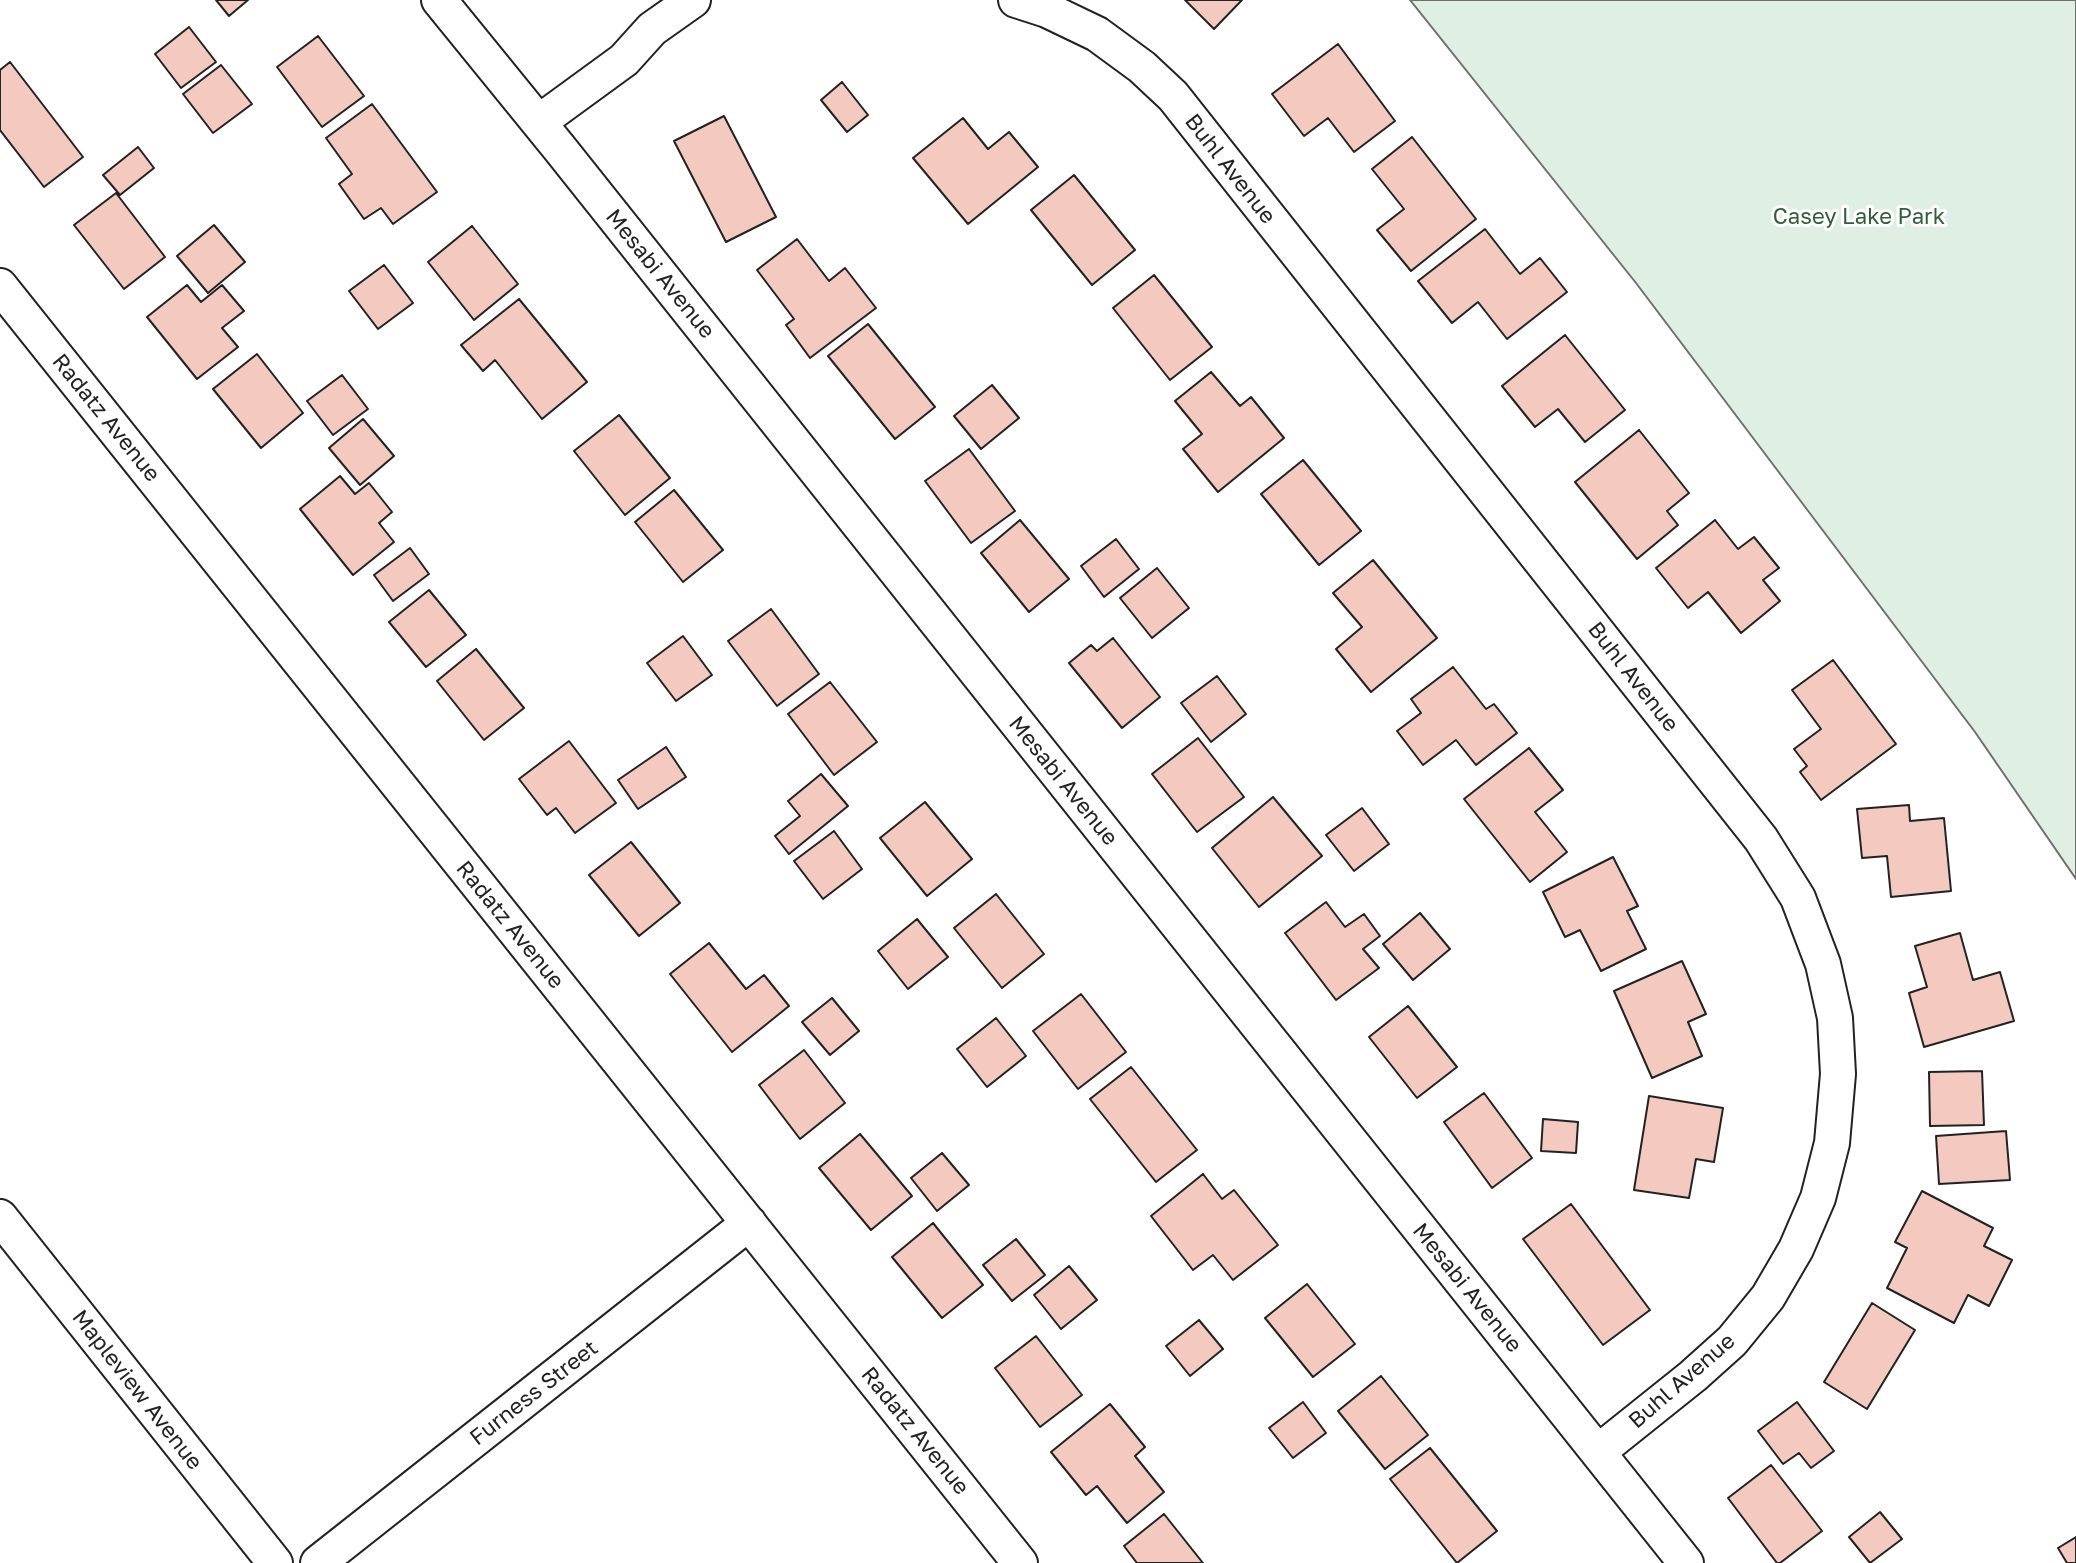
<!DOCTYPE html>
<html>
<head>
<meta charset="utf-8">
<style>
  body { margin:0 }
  canvas { display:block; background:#fff }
</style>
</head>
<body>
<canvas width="2076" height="1563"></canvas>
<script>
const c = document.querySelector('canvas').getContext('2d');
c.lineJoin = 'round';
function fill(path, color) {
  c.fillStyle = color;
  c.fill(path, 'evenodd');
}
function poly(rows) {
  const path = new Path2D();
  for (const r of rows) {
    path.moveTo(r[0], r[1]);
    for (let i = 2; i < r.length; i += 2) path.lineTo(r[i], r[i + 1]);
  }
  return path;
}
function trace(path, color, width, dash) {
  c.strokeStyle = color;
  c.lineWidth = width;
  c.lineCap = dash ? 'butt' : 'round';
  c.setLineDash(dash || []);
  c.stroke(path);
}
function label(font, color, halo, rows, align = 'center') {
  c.font = font + ' "Golos Text",sans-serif';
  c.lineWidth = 6;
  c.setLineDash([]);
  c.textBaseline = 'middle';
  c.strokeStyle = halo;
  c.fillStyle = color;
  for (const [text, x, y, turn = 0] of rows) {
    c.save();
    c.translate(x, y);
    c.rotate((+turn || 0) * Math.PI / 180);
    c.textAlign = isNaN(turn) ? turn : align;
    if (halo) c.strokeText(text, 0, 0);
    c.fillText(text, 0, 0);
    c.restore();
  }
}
const green = poly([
  [1410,0,2076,0,2076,879,1975,732,1636,283,1410,0]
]);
fill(green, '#e0efe3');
trace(green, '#6f6f6f', 2);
const building = poly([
  [216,0,248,0,229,16,216,0],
  [1185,0,1242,0,1214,29,1185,0],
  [189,27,216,62,181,88,155,54,189,27],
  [318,36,364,96,322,127,277,67,318,36],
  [1338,44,1395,121,1354,152,1328,118,1304,136,1272,94,1338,44],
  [10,62,83,157,44,187,0,130,0,70,10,62],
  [221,65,252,104,213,133,183,94,221,65],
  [842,82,868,115,847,132,821,100,842,82],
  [372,104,437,192,393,224,381,208,364,219,339,184,352,174,326,138,372,104],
  [724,116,776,217,726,242,674,141,724,116],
  [963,118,988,149,1009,132,1038,167,968,224,913,158,963,118],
  [1412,137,1476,219,1411,271,1377,230,1404,209,1372,169,1412,137],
  [138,147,154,168,120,195,103,175,138,147],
  [1074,175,1135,250,1092,285,1031,210,1074,175],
  [116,193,165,257,124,289,74,225,116,193],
  [214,225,245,262,208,293,177,256,214,225],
  [472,226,518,284,474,320,428,262,472,226],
  [1485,229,1520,274,1540,258,1567,292,1507,339,1478,302,1452,323,1418,281,1485,229],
  [797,239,829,281,845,268,876,308,810,358,786,325,794,319,757,270,797,239],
  [384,265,413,303,378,329,349,291,384,265],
  [1154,275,1212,347,1170,380,1113,308,1154,275],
  [187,285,201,302,222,285,244,311,222,328,238,347,197,379,147,317,187,285],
  [519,299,587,382,542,419,495,360,483,371,461,345,519,299],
  [868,324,935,407,895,439,828,356,868,324],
  [1565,335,1625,410,1585,442,1558,409,1535,427,1502,386,1565,335],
  [257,354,303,413,261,448,213,389,257,354],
  [1211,372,1240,406,1251,397,1284,438,1218,492,1183,449,1202,434,1175,401,1211,372],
  [342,375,368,409,333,435,307,401,342,375],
  [992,385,1019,418,981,449,954,416,992,385],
  [619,415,670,478,625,515,574,451,619,415],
  [363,419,394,456,360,485,329,448,363,419],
  [1639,430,1689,493,1667,511,1678,525,1637,559,1575,482,1639,430],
  [969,449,1015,511,971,543,925,481,969,449],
  [1303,460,1361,531,1319,565,1261,494,1303,460],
  [340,476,355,494,369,483,392,512,379,523,394,542,353,575,300,509,340,476],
  [674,490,723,550,683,582,635,522,674,490],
  [1020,520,1069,579,1029,612,981,553,1020,520],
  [1715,520,1738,549,1754,537,1779,568,1763,580,1780,601,1741,633,1708,592,1688,608,1656,568,1715,520],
  [1116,539,1139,569,1104,597,1081,566,1116,539],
  [410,548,429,574,393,601,374,575,410,548],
  [1373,560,1437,638,1371,692,1336,649,1362,627,1333,593,1373,560],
  [1157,568,1189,608,1152,638,1120,598,1157,568],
  [429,590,466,635,426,667,389,622,429,590],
  [771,609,819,674,777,706,728,641,771,609],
  [683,636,712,675,676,701,647,663,683,636],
  [1113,638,1160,697,1122,728,1069,663,1091,645,1097,651,1113,638],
  [476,649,524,708,484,740,437,681,476,649],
  [1833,660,1896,744,1821,800,1800,772,1807,766,1794,749,1821,729,1792,690,1833,660],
  [1453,667,1486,709,1494,704,1517,733,1476,765,1456,740,1423,765,1397,731,1421,713,1411,699,1453,667],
  [1217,676,1246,714,1211,742,1181,703,1217,676],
  [830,682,877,742,834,775,788,714,830,682],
  [1198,738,1244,797,1197,832,1152,774,1198,738],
  [569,741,616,803,575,833,556,808,547,815,519,779,569,741],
  [666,747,686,777,638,809,618,780,666,747],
  [1529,748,1563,790,1535,812,1567,852,1530,882,1464,799,1529,748],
  [821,774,848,806,789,854,775,836,800,816,788,801,821,774],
  [1273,797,1322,856,1259,907,1212,848,1273,797],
  [925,802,972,859,927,896,880,838,925,802],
  [1909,805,1910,821,1944,818,1951,891,1891,897,1887,856,1862,858,1857,809,1909,805],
  [1362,808,1389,844,1354,871,1326,835,1362,808],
  [834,831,862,869,823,899,794,861,834,831],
  [631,842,680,903,639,936,589,875,631,842],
  [1613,857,1638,906,1627,911,1646,949,1601,971,1580,930,1565,937,1543,892,1613,857],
  [996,894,1044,954,1002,988,954,928,996,894],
  [1326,902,1345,927,1364,914,1380,936,1363,949,1379,968,1336,1000,1285,933,1326,902],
  [1420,913,1450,949,1413,980,1383,944,1420,913],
  [917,919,948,957,908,989,878,951,917,919],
  [1960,933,1973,980,2000,972,2014,1021,1924,1047,1909,993,1927,987,1915,946,1960,933],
  [709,943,746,989,764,975,789,1006,732,1052,670,974,709,943],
  [1682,961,1706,1014,1688,1022,1702,1056,1652,1078,1614,991,1682,961],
  [1081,994,1126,1052,1078,1089,1033,1031,1081,994],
  [832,998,859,1031,830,1055,802,1022,832,998],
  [1408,1006,1457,1067,1417,1098,1369,1037,1408,1006],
  [996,1018,1026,1056,987,1087,957,1049,996,1018],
  [804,1050,845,1103,800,1139,759,1085,804,1050],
  [1131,1067,1197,1150,1156,1182,1090,1099,1131,1067],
  [1982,1071,1984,1125,1930,1126,1929,1072,1982,1071],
  [1484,1093,1532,1158,1492,1188,1444,1122,1484,1093],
  [1649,1096,1723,1108,1714,1162,1696,1159,1689,1198,1634,1190,1649,1096],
  [1543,1119,1578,1122,1576,1153,1541,1151,1543,1119],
  [2006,1131,2010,1180,1939,1184,1936,1136,2006,1131],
  [860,1134,912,1196,871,1230,819,1168,860,1134],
  [942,1153,969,1185,937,1211,911,1178,942,1153],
  [1203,1174,1222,1199,1234,1190,1278,1245,1233,1280,1213,1255,1193,1270,1151,1216,1203,1174],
  [1922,1191,1993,1228,1984,1246,2012,1260,1989,1306,1968,1295,1954,1323,1887,1288,1907,1248,1895,1242,1922,1191],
  [1571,1204,1650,1310,1603,1345,1523,1239,1571,1204],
  [933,1223,983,1285,942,1318,892,1257,933,1223],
  [1016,1239,1045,1275,1012,1301,983,1265,1016,1239],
  [1069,1266,1097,1300,1061,1329,1034,1295,1069,1266],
  [1307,1284,1355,1344,1313,1377,1265,1318,1307,1284],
  [1872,1303,1915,1330,1867,1409,1824,1382,1872,1303],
  [1199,1320,1223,1349,1190,1376,1166,1346,1199,1320],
  [1036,1336,1082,1395,1040,1427,995,1368,1036,1336],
  [1381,1376,1428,1435,1385,1469,1338,1411,1381,1376],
  [1303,1402,1326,1433,1293,1458,1269,1428,1303,1402],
  [1797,1402,1834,1451,1811,1468,1799,1453,1783,1464,1758,1431,1797,1402],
  [1110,1404,1145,1447,1135,1456,1164,1492,1127,1523,1097,1486,1086,1495,1051,1452,1110,1404],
  [1430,1448,1497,1531,1457,1563,1390,1479,1430,1448],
  [1771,1465,1822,1531,1780,1563,1777,1563,1728,1498,1771,1465],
  [1880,1512,1902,1539,1870,1563,1849,1537,1880,1512],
  [1164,1514,1203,1563,1137,1563,1124,1546,1164,1514],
  [2076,1537,2076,1563,2067,1563,2058,1548,2076,1537]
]);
fill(building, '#f3c9c0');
trace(building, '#222', 2);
const minor = poly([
  [439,0,561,150,1686,1563],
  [1016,0,1047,10,1097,34,1142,67,1173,96,1761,839,1798,898,1823,964,1835,1018,1838,1074,1832,1143,1818,1198,1796,1249,1768,1297,1732,1341,1693,1376,1598,1452],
  [539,122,624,60,652,29,693,0],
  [0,286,1020,1563],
  [0,1217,275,1563],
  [318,1563,749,1223]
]);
trace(minor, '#222', 38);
trace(minor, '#fff', 34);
label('22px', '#222', '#fff', [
  ["Buhl Avenue",1230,169,52],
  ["Mesabi Avenue",660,274,51],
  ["Radatz Avenue",106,418,51],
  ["Buhl Avenue",1633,677,52],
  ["Mesabi Avenue",1063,781,51],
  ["Radatz Avenue",510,925,51],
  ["Mesabi Avenue",1467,1288,51],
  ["Buhl Avenue",1682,1381,-41],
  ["Mapleview Avenue",137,1390,52],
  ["Furness Street",534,1393,-38],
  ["Radatz Avenue",915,1431,51]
]);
label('22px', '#2f5e38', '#fff', [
  ["Casey Lake Park",1859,217]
]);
</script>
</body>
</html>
